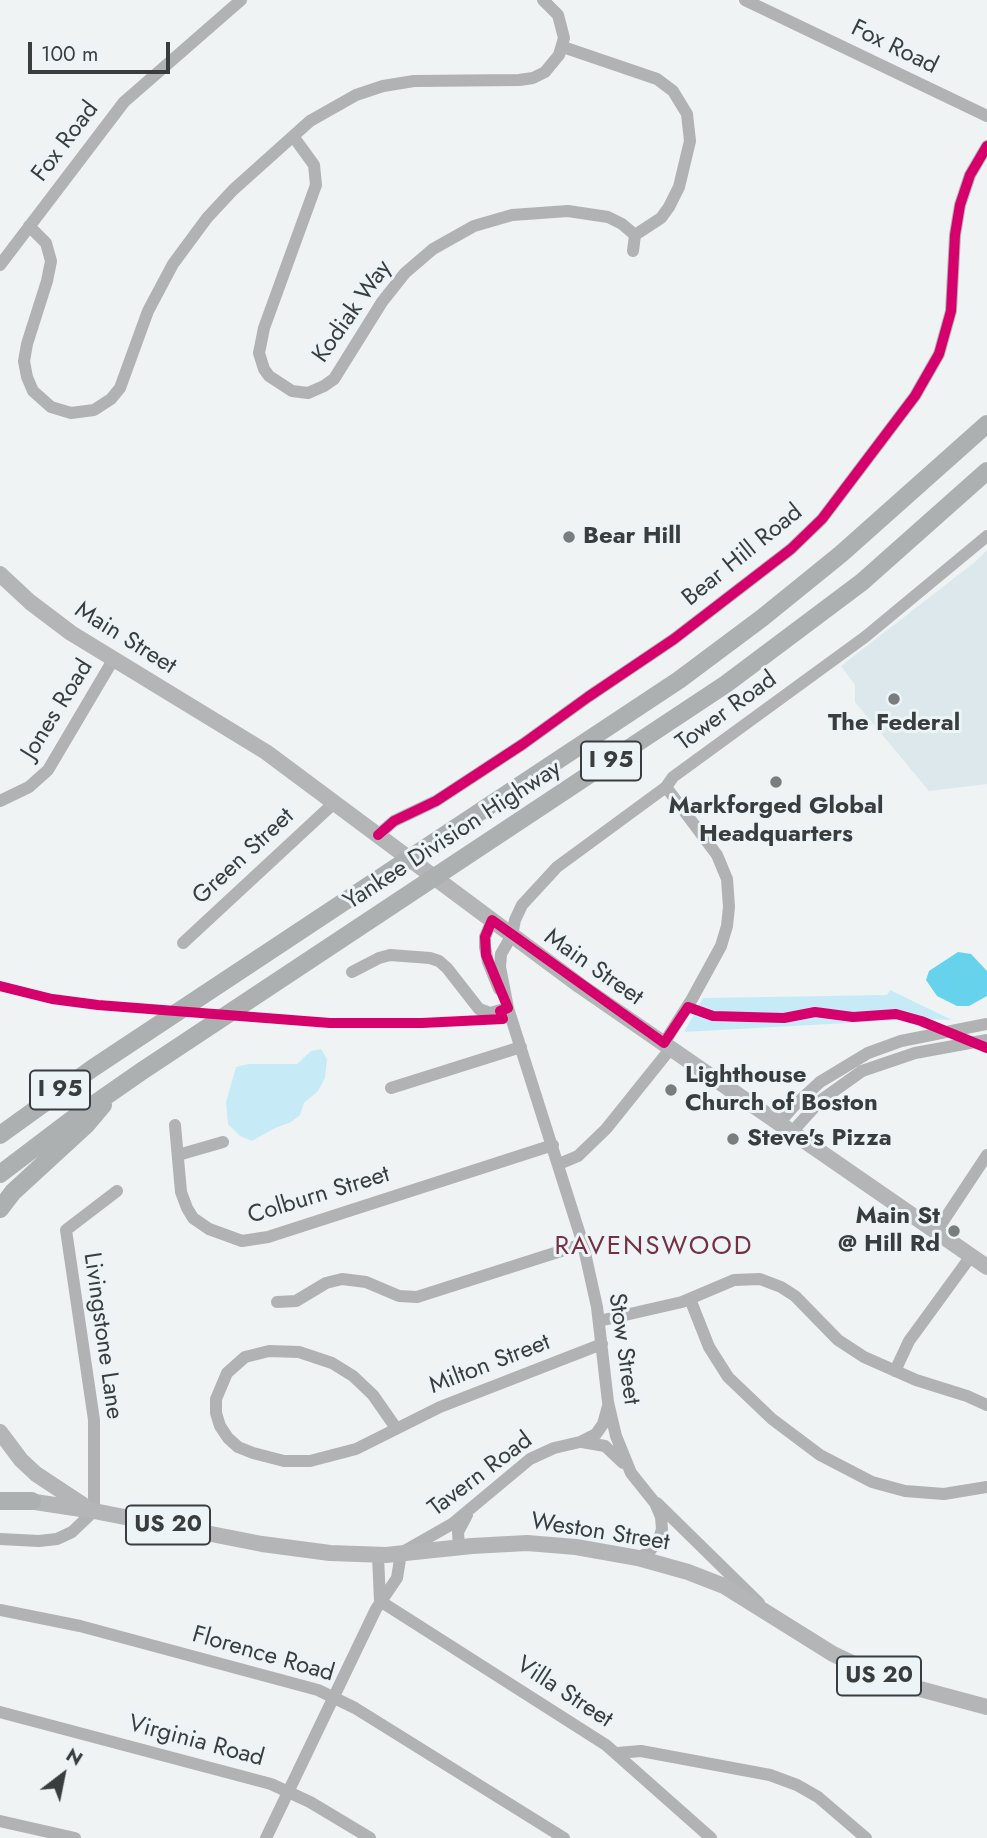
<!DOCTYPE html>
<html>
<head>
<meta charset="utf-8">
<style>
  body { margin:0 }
  #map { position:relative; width:987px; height:1838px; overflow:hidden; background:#eff3f4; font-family:Jost,sans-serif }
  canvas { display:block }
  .north { position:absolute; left:28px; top:1740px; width:70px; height:70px; -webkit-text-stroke:5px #ecf4f7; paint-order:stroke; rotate:32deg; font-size:19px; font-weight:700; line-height:28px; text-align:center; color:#3a3d3e }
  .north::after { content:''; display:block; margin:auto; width:24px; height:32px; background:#3a3d3e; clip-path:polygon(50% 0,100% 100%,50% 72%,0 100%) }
  .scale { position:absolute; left:28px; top:42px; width:142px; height:32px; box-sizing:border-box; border:4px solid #3a3d3e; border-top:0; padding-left:9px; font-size:21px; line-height:24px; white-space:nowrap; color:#3a3d3e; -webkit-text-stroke:5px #ecf4f7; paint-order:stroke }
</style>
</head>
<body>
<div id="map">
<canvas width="987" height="1838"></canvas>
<div class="north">N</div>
<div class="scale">100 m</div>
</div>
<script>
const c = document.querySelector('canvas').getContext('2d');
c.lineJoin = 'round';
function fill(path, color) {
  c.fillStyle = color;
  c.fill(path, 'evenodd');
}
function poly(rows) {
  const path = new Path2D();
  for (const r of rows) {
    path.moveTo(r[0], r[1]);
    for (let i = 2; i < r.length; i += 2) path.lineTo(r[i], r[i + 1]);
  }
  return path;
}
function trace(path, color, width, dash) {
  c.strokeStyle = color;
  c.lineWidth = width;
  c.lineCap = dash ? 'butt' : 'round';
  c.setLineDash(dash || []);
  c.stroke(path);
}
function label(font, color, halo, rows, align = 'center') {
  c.font = font + ' Jost,sans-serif';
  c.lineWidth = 6;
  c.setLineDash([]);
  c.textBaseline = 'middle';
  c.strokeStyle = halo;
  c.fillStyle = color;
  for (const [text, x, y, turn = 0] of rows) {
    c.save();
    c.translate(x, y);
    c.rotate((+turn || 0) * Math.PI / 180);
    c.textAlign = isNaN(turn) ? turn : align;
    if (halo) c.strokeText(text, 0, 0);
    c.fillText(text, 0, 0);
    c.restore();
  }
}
fill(poly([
  [987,550,987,784,929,791,855,702,855,685,841,666,975,562]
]), '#dce8eb');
fill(poly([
  [890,990,952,1020,930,1019,925,1026,903,1020,684,1032,703,998,887,995],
  [321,1049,327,1059,325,1078,318,1091,304,1103,300,1115,291,1122,275,1128,252,1141,240,1136,228,1124,226,1102,236,1067,248,1064,297,1064,311,1051]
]), '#c7ebf6');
fill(poly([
  [958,952,971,954,987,971,987,996,969,1006,957,1006,937,996,926,980,929,971]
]), '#66d2ec');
trace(poly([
  [745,0,987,116],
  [563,47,657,79,673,91,687,114,690,141,679,187,669,207,661,218,635,235,633,251],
  [293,136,314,165,316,185,264,328,259,353,264,369,269,376,292,391,308,393,324,386,334,379,382,302,405,273,433,249,474,226,512,215,568,211,608,217,622,224,635,235],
  [29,226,46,243,51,261,47,281,27,344,24,361,27,377,33,391,51,407,71,413,94,410,111,399,120,388,148,311,173,264,207,218,233,190,310,121,356,95,383,86,414,81,519,80,533,78,545,72,559,55,564,38,558,15,543,0],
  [0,265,124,102,241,0],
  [0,801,29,787,48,770,113,660],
  [378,835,394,821,436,801,523,744,588,697,674,639,791,549,822,519,915,396,939,354,951,311,955,235,960,205,970,175,987,146],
  [492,920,485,937,485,947,488,962,499,989],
  [183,943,334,803],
  [352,972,379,958,390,955,430,958,439,961,447,968,479,1009,490,1013,508,1008],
  [664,1043,692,999,721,946,727,926,729,907,727,879,717,855,666,787],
  [391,1088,521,1047],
  [779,1123,794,1106,820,1082,868,1053,901,1041,987,1024],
  [175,1125,181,1192,187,1208,193,1218,209,1229,242,1241,268,1237,553,1145],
  [792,1132,820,1101,862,1071,915,1053,987,1040],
  [178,1155,223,1142],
  [559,1164,578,1156,606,1129,671,1048],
  [936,1232,987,1155],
  [690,1299,709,1347,728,1377,772,1419,820,1455,872,1482,905,1491,944,1494,987,1487],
  [277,1302,296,1301,326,1283,342,1279,366,1282,399,1296,417,1297,583,1244],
  [599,1321,682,1302,734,1280,760,1279,781,1287,795,1296,838,1340,864,1357,916,1380,967,1396,987,1405],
  [895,1371,909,1341,971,1256],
  [396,1428,373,1395,353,1376,332,1363,299,1352,269,1351,245,1357,227,1373,216,1399,216,1413,220,1426,228,1438,238,1447,253,1453,284,1461,310,1461,356,1449,440,1407,602,1344],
  [582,1442,605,1446,623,1463],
  [657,1503,759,1603],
  [0,1539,39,1541,57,1539,72,1532,94,1511,94,1420,66,1230,117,1191],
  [459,1547,458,1532,467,1515],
  [378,1556,380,1601],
  [638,1558,649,1552,659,1539,662,1529,661,1517,655,1503,631,1473,616,1436,608,1402,597,1307,583,1244,508,1008,500,967,501,954,512,935,515,920,522,905,557,867,666,787,673,777,865,637,987,536],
  [380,1601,606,1745,711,1838],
  [0,1610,80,1626,318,1690,355,1708,564,1838],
  [0,1712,271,1784,310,1802,370,1838],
  [617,1753,641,1751,770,1775,797,1785,818,1797,866,1838],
  [0,1821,75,1838],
  [266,1838,376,1609,397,1578,401,1553,452,1524,530,1459,554,1448,580,1442,596,1434,603,1424,608,1406]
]), '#b0b2b3', 12);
trace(poly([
  [0,574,30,602,71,633,266,752,579,985,987,1267],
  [0,1432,21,1460,36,1474,83,1505],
  [22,1500,94,1511,262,1544,330,1553,386,1555,472,1546,527,1543,576,1547,638,1558,688,1572,724,1586,833,1654,873,1673,894,1682,987,1707]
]), '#b3b5b6', 16);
trace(poly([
  [0,1135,93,1068,679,680,762,618,841,554,987,424],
  [0,1174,70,1121,142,1071,726,684,862,582,987,471],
  [0,1209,13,1192,87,1124,103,1105],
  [0,1501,32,1501]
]), '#adb0b0', 18);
trace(poly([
  [378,835,394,821,436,801,523,744,588,697,674,639,791,549,822,519,915,396,939,354,951,311,955,235,960,205,970,175,987,146],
  [0,986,52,999,98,1005,330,1023,422,1023,503,1019,500,1011,508,1008],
  [508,1008,486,955,485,937,492,920,664,1043,688,1007,713,1016,784,1018,815,1012,853,1017,896,1014,921,1021,987,1048]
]), '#d6006c', 10);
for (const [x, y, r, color] of [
  [569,537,7,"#797d7e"],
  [894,699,7,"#797d7e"],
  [776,782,7,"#797d7e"],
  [671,1090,7,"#797d7e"],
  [733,1139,7,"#797d7e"],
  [954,1231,7,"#797d7e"]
]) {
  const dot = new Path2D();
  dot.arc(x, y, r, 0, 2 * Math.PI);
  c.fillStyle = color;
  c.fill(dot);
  trace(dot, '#ecf4f7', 2.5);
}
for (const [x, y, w] of [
  [611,761,60],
  [60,1090,60],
  [168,1525,84],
  [879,1676,84]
]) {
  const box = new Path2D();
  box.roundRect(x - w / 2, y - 19.5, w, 39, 5);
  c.fillStyle = '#ecf4f7';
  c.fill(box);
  trace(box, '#3a3d3e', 2);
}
label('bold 23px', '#3a3d3e', null, [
  ["I 95",611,761],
  ["I 95",60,1090],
  ["US 20",168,1525],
  ["US 20",879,1676]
]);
label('24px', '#3a3d3e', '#ecf4f7', [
  ["Fox Road",894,48,26],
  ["Fox Road",66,142,-53],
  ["Kodiak Way",353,312,-55],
  ["Bear Hill Road",743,556,-39],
  ["Main Street",125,639,32],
  ["Jones Road",58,710,-58],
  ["Tower Road",727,712,-36],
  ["Yankee Division Highway",453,836,-33],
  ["Green Street",244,857,-43],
  ["Main Street",593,968,35],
  ["Colburn Street",319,1196,-17],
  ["Livingstone Lane",102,1336,82],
  ["Stow Street",623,1349,82],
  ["Milton Street",490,1365,-21],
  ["Tavern Road",481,1475,-37],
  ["Weston Street",600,1533,9],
  ["Florence Road",263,1655,16],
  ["Villa Street",564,1693,33],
  ["Virginia Road",196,1742,15]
]);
label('bold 24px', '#3a3d3e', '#ecf4f7', [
  ["Bear Hill",583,537],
  ["The Federal",894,724,"center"],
  ["Markforged Global",776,807,"center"],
  ["Headquarters",776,835,"center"],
  ["Lighthouse",685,1076],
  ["Church of Boston",685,1104],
  ["Steve's Pizza",747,1139],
  ["Main St",940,1217,"right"],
  ["@ Hill Rd",940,1245,"right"]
], 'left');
c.letterSpacing = '2px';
label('26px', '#76303f', '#ecf4f7', [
  ["RAVENSWOOD",654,1248]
]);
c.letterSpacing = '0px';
</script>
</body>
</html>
